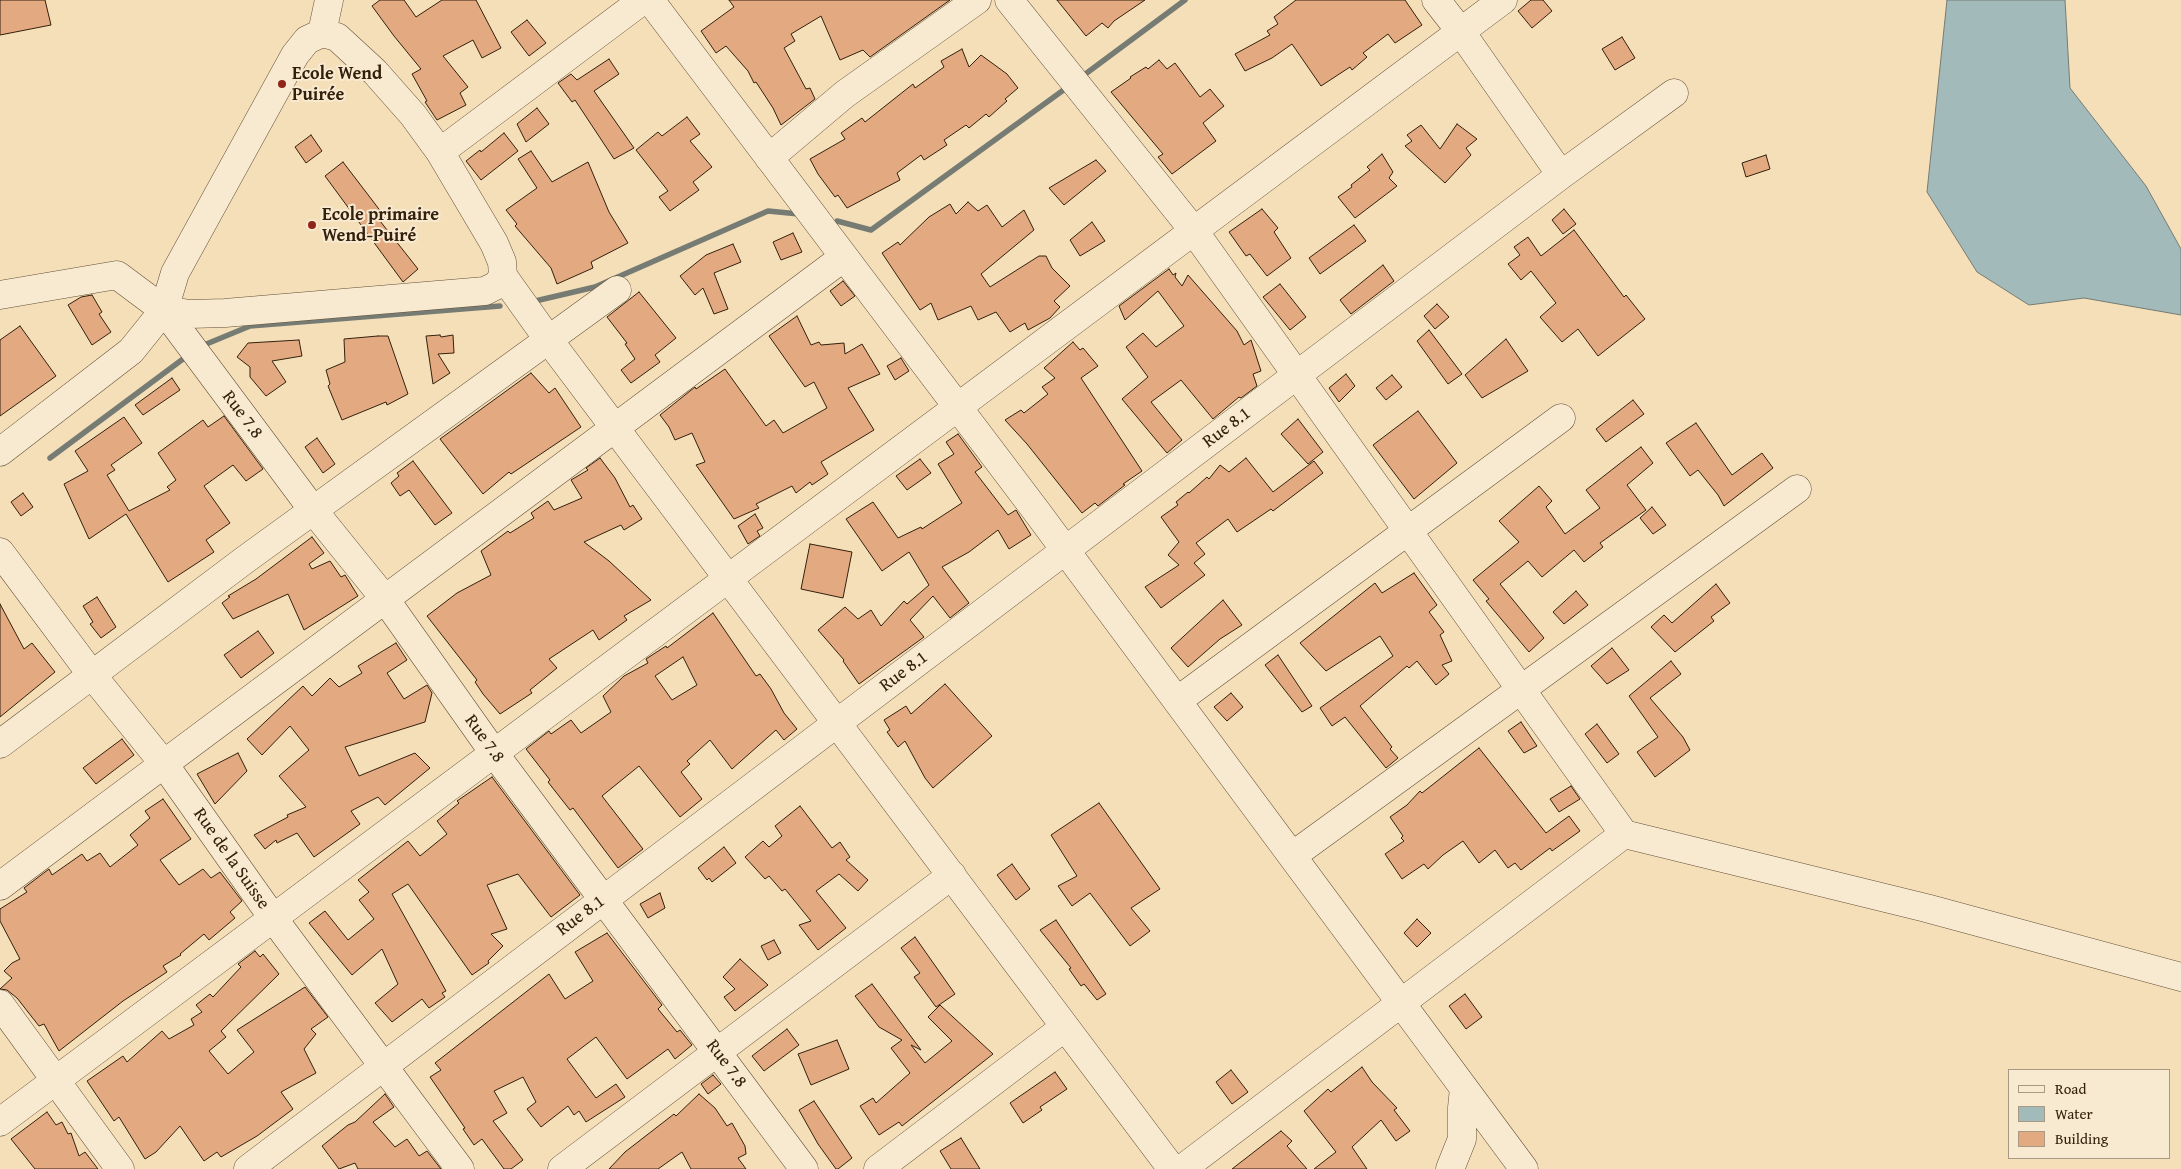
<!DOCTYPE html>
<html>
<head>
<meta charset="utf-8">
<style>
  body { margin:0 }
  #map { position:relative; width:2181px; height:1169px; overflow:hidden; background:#f5dfb8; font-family:"Gentium Book Plus",serif }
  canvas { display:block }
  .legend { position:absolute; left:2008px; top:1069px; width:162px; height:90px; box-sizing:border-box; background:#f8ead1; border:1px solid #a99982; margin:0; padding:6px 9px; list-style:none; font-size:15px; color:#33200c }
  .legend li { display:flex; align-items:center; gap:10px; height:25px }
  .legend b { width:25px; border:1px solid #a99982 }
</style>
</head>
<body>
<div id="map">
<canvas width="2181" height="1169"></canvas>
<ul class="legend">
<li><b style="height:6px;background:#f8ead1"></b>Road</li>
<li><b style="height:14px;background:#a2baba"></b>Water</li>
<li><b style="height:14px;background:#e3a981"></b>Building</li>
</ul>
</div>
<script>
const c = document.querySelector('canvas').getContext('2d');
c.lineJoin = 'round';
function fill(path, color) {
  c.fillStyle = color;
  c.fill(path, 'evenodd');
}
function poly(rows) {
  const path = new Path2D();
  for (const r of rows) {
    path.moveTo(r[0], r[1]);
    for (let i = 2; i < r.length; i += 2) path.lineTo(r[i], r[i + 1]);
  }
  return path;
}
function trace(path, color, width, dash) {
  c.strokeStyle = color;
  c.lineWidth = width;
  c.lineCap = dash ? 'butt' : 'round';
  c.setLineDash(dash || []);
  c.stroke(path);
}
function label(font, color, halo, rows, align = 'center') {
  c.font = font + ' "Gentium Book Plus",serif';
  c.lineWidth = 4;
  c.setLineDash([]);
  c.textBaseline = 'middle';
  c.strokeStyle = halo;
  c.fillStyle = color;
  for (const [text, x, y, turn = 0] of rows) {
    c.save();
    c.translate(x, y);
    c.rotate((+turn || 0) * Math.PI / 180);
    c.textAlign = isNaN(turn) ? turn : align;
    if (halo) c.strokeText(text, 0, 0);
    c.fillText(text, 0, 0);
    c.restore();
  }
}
const water = poly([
  [1947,0,2065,0,2070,88,2146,186,2181,249,2181,315,2084,298,2029,305,1977,272,1927,192,1947,0]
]);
fill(water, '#a2baba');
trace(water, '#767c74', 1);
trace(poly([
  [1080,78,1185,0],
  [837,221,871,230,1069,86],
  [531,302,595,287,768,211,799,214],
  [204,345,250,326,500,306],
  [50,458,183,359]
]), '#767c74', 5.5);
const building = poly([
  [0,0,45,0,51,25,0,35,0,0],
  [380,0,404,0,416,17,442,0,476,0,501,48,482,58,473,40,443,56,468,87,460,93,466,105,437,120,425,102,427,101,412,74,421,69,394,36,372,6,380,0],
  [729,0,950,0,870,57,863,50,840,60,821,16,791,34,795,41,784,48,806,89,810,88,815,99,781,125,773,108,756,82,754,83,748,71,726,46,716,53,701,31,734,7,729,0],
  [1057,0,1145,0,1114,21,1108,28,1102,23,1086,36,1057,0],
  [1296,0,1405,0,1422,25,1395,43,1388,34,1363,53,1367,57,1352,70,1350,67,1321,86,1292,44,1272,58,1245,71,1235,54,1270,35,1267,31,1278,24,1274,17,1296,0],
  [1531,0,1543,0,1552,11,1532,28,1518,11,1531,0],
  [527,20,546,43,529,56,511,32,527,20],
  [1622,37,1635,58,1615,70,1602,49,1622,37],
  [962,49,969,67,981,55,1007,74,1018,88,1005,99,1007,101,989,117,986,114,969,128,966,125,944,140,947,145,924,160,921,155,897,173,900,180,847,208,838,195,835,197,818,174,810,159,845,139,841,133,862,118,865,122,913,84,915,88,944,67,941,61,962,49],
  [609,59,619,74,594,91,634,148,614,159,575,100,572,102,558,83,571,74,577,80,609,59],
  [1159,60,1167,69,1175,63,1200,97,1210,89,1224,106,1203,123,1216,141,1172,174,1158,157,1163,154,1111,92,1131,78,1130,77,1146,67,1148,69,1159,60],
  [537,108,549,124,526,142,517,124,537,108],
  [687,117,700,134,690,141,712,167,693,182,699,190,670,211,659,197,668,191,636,150,658,132,662,136,687,117],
  [1457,124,1477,139,1466,148,1471,155,1445,183,1405,146,1412,141,1407,135,1421,125,1440,149,1457,124],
  [504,133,518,151,481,180,466,161,480,150,481,152,504,133],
  [311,135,322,151,306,163,295,147,311,135],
  [531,151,552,182,588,162,609,212,628,243,591,262,593,268,557,284,551,268,515,226,517,224,506,210,537,188,518,159,531,151],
  [1382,154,1393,172,1389,178,1397,186,1355,218,1338,197,1352,187,1351,185,1370,170,1367,167,1382,154],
  [1766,155,1770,169,1746,177,1742,163,1766,155],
  [1096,160,1106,171,1064,205,1049,188,1096,160],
  [343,162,385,217,380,221,418,269,403,282,325,176,343,162],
  [968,202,978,211,987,205,1002,227,1024,210,1034,230,981,274,990,287,1039,256,1046,256,1052,268,1070,286,1054,301,1060,307,1050,318,1028,330,1025,323,1010,332,996,312,978,320,971,306,938,320,931,303,920,310,882,253,898,242,900,245,929,217,950,204,956,214,968,202],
  [1262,209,1278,228,1274,232,1291,258,1267,276,1250,254,1246,256,1229,232,1262,209],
  [1564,209,1576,224,1563,234,1552,220,1564,209],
  [1092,222,1105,241,1080,256,1070,240,1092,222],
  [1354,225,1366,241,1320,274,1309,258,1354,225],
  [1574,230,1624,297,1626,295,1645,319,1598,356,1578,329,1562,342,1540,317,1556,303,1531,271,1521,280,1508,264,1520,255,1514,247,1528,237,1541,256,1574,230],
  [793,233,802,252,781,260,773,242,793,233],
  [733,244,741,262,714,273,728,309,714,314,703,288,695,295,680,276,706,255,733,244],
  [1383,265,1394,281,1351,314,1340,300,1383,265],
  [1169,269,1173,275,1176,273,1175,277,1182,286,1188,275,1237,331,1244,345,1251,340,1261,371,1253,374,1257,386,1241,398,1239,397,1213,419,1181,380,1151,402,1182,440,1167,453,1122,399,1148,377,1126,347,1143,333,1156,347,1184,326,1158,291,1125,320,1119,306,1169,269],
  [843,281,855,296,841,306,830,291,843,281],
  [1280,284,1306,317,1290,330,1263,297,1280,284],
  [639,292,676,338,655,355,660,362,631,383,621,370,635,359,625,344,627,343,607,317,639,292],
  [92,295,102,312,99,314,111,332,92,345,68,305,81,297,92,295],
  [1437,304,1449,317,1435,329,1424,316,1437,304],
  [797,316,811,345,819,342,821,345,844,343,845,354,862,344,880,374,848,388,874,430,821,462,828,474,812,485,810,482,796,493,792,486,756,504,759,508,734,519,696,465,705,462,692,433,675,440,669,427,660,415,695,387,696,389,725,369,766,426,774,420,783,433,827,408,814,382,805,387,769,336,797,316],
  [20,326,56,376,0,416,0,340,20,326],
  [1429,330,1462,374,1448,384,1417,341,1429,330],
  [440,335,441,337,453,335,454,353,438,354,450,373,433,384,426,336,440,335],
  [378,336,388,336,408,394,387,405,386,402,342,420,328,386,330,384,326,370,345,362,344,339,378,336],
  [1506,339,1528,371,1482,398,1465,375,1506,339],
  [299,340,302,356,272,361,286,382,266,396,250,377,250,367,237,357,248,343,299,340],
  [1073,342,1080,350,1083,348,1098,366,1081,378,1142,471,1123,484,1125,485,1098,506,1095,503,1082,513,1027,444,1005,420,1021,410,1024,413,1048,394,1042,387,1055,378,1044,368,1073,342],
  [901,358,909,371,895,380,887,366,901,358],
  [531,373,549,393,555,388,581,427,511,474,509,472,483,494,440,439,531,373],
  [1346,374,1355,386,1339,402,1329,388,1346,374],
  [1392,375,1402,387,1386,400,1376,388,1392,375],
  [172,378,180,390,143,415,135,405,172,378],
  [1633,400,1644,414,1606,442,1596,429,1633,400],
  [1418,411,1457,463,1414,499,1373,445,1418,411],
  [224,416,263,469,246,481,233,465,204,486,230,523,206,540,214,552,168,582,126,514,89,539,64,484,88,471,75,451,124,417,142,443,111,465,115,470,107,475,129,511,170,490,167,487,176,480,158,453,203,420,208,427,224,416],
  [1298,419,1323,452,1308,464,1281,434,1298,419],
  [1696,423,1732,475,1762,453,1773,468,1724,506,1718,495,1698,470,1690,476,1666,443,1696,423],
  [958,434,982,467,975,472,1008,515,1016,510,1031,535,1009,549,998,530,969,552,942,567,969,603,950,618,933,596,910,620,924,637,859,684,843,661,844,660,818,630,845,607,858,619,871,610,881,626,904,601,907,604,929,585,909,552,882,571,846,519,873,502,898,538,921,527,922,529,962,503,938,464,954,454,946,442,958,434],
  [317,438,335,464,323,473,305,447,317,438],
  [1641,447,1653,463,1627,485,1646,510,1600,543,1603,547,1584,562,1574,550,1542,577,1528,561,1500,584,1544,638,1529,652,1486,601,1489,599,1473,580,1519,542,1499,521,1539,486,1552,501,1546,507,1565,534,1600,508,1586,490,1641,447],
  [600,458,615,478,630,507,633,505,642,519,624,530,621,525,584,542,609,561,651,600,624,616,627,620,599,640,593,630,549,659,557,668,530,690,532,693,500,714,483,694,475,682,477,680,427,616,457,593,491,575,481,551,508,531,510,533,534,518,531,513,548,501,554,510,582,498,571,480,588,470,586,468,600,458],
  [1246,458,1273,492,1314,461,1323,473,1273,511,1271,509,1237,532,1228,519,1196,543,1205,554,1194,563,1205,575,1161,608,1145,587,1179,565,1168,555,1179,542,1161,517,1178,505,1176,502,1188,492,1189,493,1207,477,1209,479,1220,465,1229,472,1246,458],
  [920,459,931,473,907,490,896,476,920,459],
  [413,461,452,513,435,525,409,490,400,496,391,483,399,476,397,473,413,461],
  [23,493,33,507,21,516,11,502,23,493],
  [1652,507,1666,525,1653,534,1640,518,1652,507],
  [755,514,763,528,757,531,760,536,748,544,738,526,755,514],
  [312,537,324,553,309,564,312,569,330,561,341,577,345,575,358,596,304,630,288,594,233,619,222,603,230,597,228,596,256,579,312,537],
  [810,544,852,552,843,598,801,589,810,544],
  [1414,573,1437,605,1429,612,1444,632,1440,635,1452,661,1442,665,1449,674,1436,685,1417,661,1409,668,1407,666,1360,706,1392,747,1390,749,1398,758,1386,768,1345,717,1332,726,1320,708,1393,656,1380,636,1326,671,1300,643,1375,583,1382,593,1414,573],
  [1716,584,1730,603,1711,617,1714,621,1675,652,1651,627,1664,615,1672,623,1716,584],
  [1576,591,1588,605,1564,624,1553,612,1576,591],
  [97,597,116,627,101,638,90,624,93,622,83,606,97,597],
  [1223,600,1242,625,1220,639,1188,667,1171,648,1223,600],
  [0,604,24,649,32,643,55,672,0,717,0,604],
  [713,613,756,676,760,674,771,689,784,713,797,729,784,740,776,730,732,769,710,740,687,761,690,764,681,772,702,799,680,817,639,766,602,796,643,849,618,868,573,808,570,810,548,782,550,780,526,749,549,731,551,734,571,720,581,733,611,712,603,696,624,676,648,663,646,659,666,646,667,648,713,613],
  [683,657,697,685,672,700,655,676,683,657],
  [258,631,274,653,241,678,224,655,258,631],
  [396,643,407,660,387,673,404,699,427,685,432,693,425,722,345,747,359,776,415,753,430,768,385,805,378,797,351,811,360,824,314,857,297,833,277,843,276,840,265,849,254,835,288,817,287,815,306,807,279,776,309,750,290,726,262,755,247,739,303,686,312,696,330,678,339,687,362,673,358,666,396,643],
  [1612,648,1629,670,1607,684,1591,666,1612,648],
  [1278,655,1312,706,1302,712,1265,665,1278,655],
  [1671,661,1681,674,1650,698,1683,737,1690,750,1655,777,1637,752,1658,737,1629,696,1671,661],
  [945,684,992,736,933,788,925,778,905,741,898,747,887,732,890,730,884,720,906,706,911,714,945,684],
  [1231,693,1243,707,1227,721,1214,707,1231,693],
  [1521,722,1537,746,1524,753,1508,731,1521,722],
  [1597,724,1619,754,1607,763,1585,734,1597,724],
  [122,739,134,755,96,784,83,768,122,739],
  [1479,748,1546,833,1569,816,1580,831,1552,851,1550,848,1521,870,1515,863,1508,868,1495,850,1479,863,1463,841,1443,855,1428,869,1424,864,1402,879,1385,854,1404,841,1401,838,1403,836,1390,817,1407,805,1420,791,1422,793,1479,748],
  [238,753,247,771,215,804,197,774,238,753],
  [492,777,580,895,551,917,518,874,487,885,507,929,491,934,503,946,488,961,489,963,472,975,408,884,392,894,446,991,442,993,445,997,429,1008,422,999,392,1022,375,1003,398,984,382,949,352,975,309,923,325,911,348,940,374,919,359,900,369,892,358,880,408,841,420,856,447,834,437,821,459,803,457,801,492,777],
  [1571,786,1580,799,1559,812,1550,799,1571,786],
  [163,799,191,839,160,860,179,885,203,869,211,878,220,872,242,901,230,912,235,918,209,940,204,934,180,954,181,955,163,966,167,972,123,1001,59,1051,44,1024,39,1026,17,998,7,990,0,989,12,978,4,971,12,963,20,959,0,921,0,909,27,892,24,888,49,869,52,875,82,854,87,861,100,853,110,867,138,845,130,835,150,818,145,811,163,799],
  [1099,803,1160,889,1131,908,1150,931,1130,946,1090,893,1072,906,1058,886,1077,876,1051,835,1099,803],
  [800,806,832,848,840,842,850,857,846,860,868,880,858,891,839,874,816,891,846,928,818,950,799,925,811,921,785,889,782,891,769,876,765,879,745,857,763,841,769,847,782,836,775,826,800,806],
  [724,847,736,863,712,882,709,878,707,880,698,868,724,847],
  [1012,864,1030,889,1016,900,997,875,1012,864],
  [660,893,665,908,648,918,640,904,660,893],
  [1417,919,1431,933,1417,947,1404,933,1417,919],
  [1056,920,1106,994,1097,1000,1084,984,1081,986,1069,969,1071,968,1040,930,1056,920],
  [607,933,662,1005,658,1009,677,1032,680,1030,692,1045,675,1059,668,1049,627,1079,596,1037,567,1059,596,1098,616,1084,625,1097,586,1122,579,1111,574,1115,568,1106,541,1127,527,1109,536,1102,523,1077,494,1091,507,1113,493,1121,523,1160,511,1169,504,1169,482,1139,474,1145,463,1129,465,1128,430,1077,441,1070,435,1063,549,974,565,999,593,981,575,952,607,933],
  [915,937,955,994,936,1007,914,977,920,973,901,948,915,937],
  [774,940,781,953,768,960,761,946,774,940],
  [255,951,260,957,263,954,279,974,221,1031,226,1037,209,1051,228,1074,254,1052,237,1030,305,987,328,1017,311,1029,316,1034,304,1049,316,1073,281,1092,293,1109,257,1136,221,1157,217,1152,204,1161,180,1126,156,1152,145,1159,119,1117,114,1121,87,1081,123,1056,127,1062,162,1031,169,1039,194,1025,191,1019,202,1012,196,1005,210,994,213,997,241,967,238,964,255,951],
  [740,959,768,985,735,1011,724,997,735,989,723,977,740,959],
  [872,984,921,1050,911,1045,925,1063,952,1041,928,1017,940,1005,993,1054,902,1126,899,1122,879,1135,860,1106,873,1098,876,1103,910,1073,891,1048,902,1040,879,1027,855,996,872,984],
  [1465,994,1482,1017,1466,1029,1449,1006,1465,994],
  [787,1029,799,1045,764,1071,752,1056,787,1029],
  [837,1040,849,1069,811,1085,798,1054,837,1040],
  [1362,1067,1372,1082,1397,1108,1394,1110,1410,1131,1396,1141,1381,1120,1352,1147,1367,1169,1314,1169,1336,1152,1304,1111,1328,1089,1331,1092,1362,1067],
  [1231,1070,1248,1092,1232,1104,1216,1082,1231,1070],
  [1055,1072,1067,1089,1040,1107,1042,1110,1023,1123,1010,1103,1055,1072],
  [713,1075,721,1084,708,1094,701,1084,713,1075],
  [385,1094,394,1107,373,1122,395,1147,407,1139,419,1156,427,1151,441,1169,358,1169,355,1163,339,1169,322,1146,348,1125,355,1122,385,1094],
  [699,1094,715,1108,727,1126,732,1123,745,1146,746,1154,738,1158,746,1169,691,1169,682,1152,658,1169,609,1169,625,1152,674,1114,676,1116,699,1094],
  [814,1101,852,1158,838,1169,836,1169,818,1144,799,1110,814,1101],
  [47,1112,56,1125,62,1122,68,1134,71,1133,79,1156,85,1152,98,1169,35,1169,11,1139,47,1112],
  [1281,1131,1292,1141,1287,1146,1307,1169,1232,1169,1281,1131],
  [961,1138,980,1169,951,1169,940,1151,961,1138]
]);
fill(building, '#e3a981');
trace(building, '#33200c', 1);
const minor = poly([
  [650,0,1037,512,1524,1169],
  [1009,0,1194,231,1624,834,1926,908,2181,977],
  [1436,0,1461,32,1561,175],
  [322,33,329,0],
  [440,152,643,0],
  [769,158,845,94,977,0],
  [0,295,117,275,164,310,190,314,225,313,485,291,497,285,503,276],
  [164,310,313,510,385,599,494,753,804,1169],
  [0,452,131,351,164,310,175,273,295,55,307,40,322,33,337,37,375,72,413,115,440,152,494,243,502,262,503,276,548,339,1172,1169],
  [0,552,92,675,164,764,273,918,460,1169],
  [1177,701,1561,418],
  [0,744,246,559,617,290],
  [1292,856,1797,489],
  [0,886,844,257],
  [0,1004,120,1169],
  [0,1122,1503,0],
  [248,1169,1561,175,1674,93],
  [562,1169,952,875],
  [878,1169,1065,1027],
  [1182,1169,1624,834],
  [1450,1169,1462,1139,1462,1108,1464,1088]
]);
trace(minor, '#645037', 29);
trace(minor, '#f8ead1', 28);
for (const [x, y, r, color] of [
  [282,84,5,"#8f2418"],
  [312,225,5,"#8f2418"]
]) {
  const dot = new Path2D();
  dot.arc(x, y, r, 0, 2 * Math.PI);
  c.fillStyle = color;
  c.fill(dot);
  trace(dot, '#f8ead1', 2);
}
label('bold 18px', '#33200c', '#f8ead1', [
  ["Ecole Wend",292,74],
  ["Puirée",292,95],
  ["Ecole primaire",322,215],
  ["Wend-Puiré",322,236]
], 'left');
label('18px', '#33200c', '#f8ead1', [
  ["Rue 7.8",242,415,53],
  ["Rue 8.1",1227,428,-37],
  ["Rue 8.1",904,672,-37],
  ["Rue 7.8",484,739,54],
  ["Rue de la Suisse",231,859,55],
  ["Rue 8.1",581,916,-37],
  ["Rue 7.8",726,1064,53]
]);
</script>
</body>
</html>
